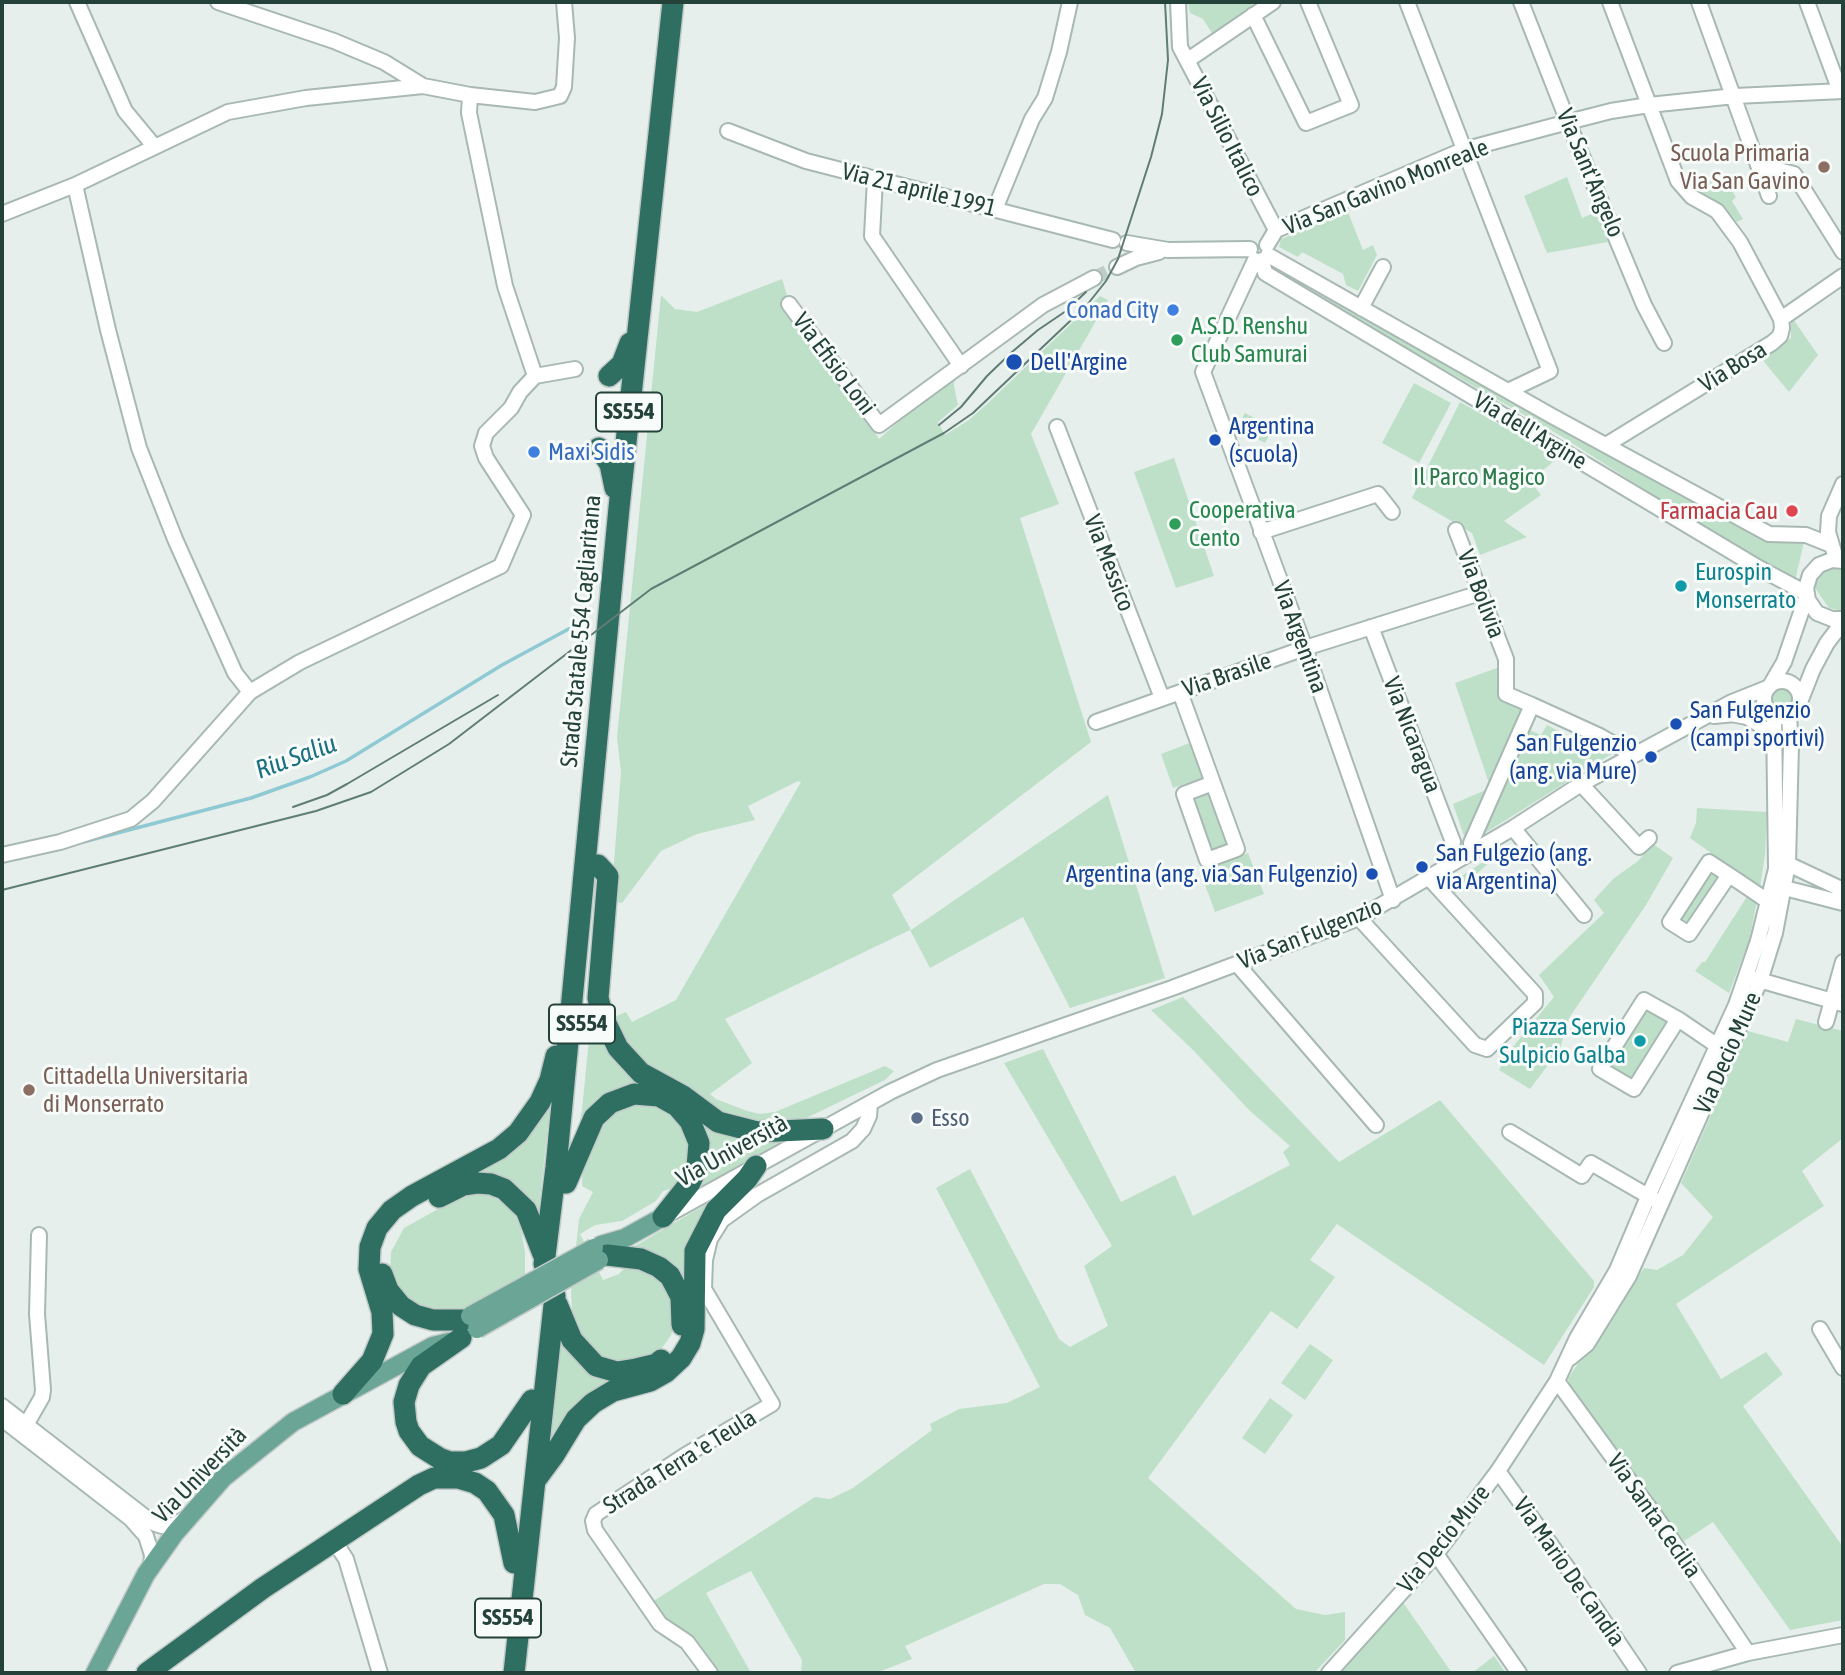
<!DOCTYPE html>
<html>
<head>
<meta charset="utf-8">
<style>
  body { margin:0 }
  #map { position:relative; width:1845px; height:1675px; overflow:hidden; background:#e6efeb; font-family:"Asap Condensed",sans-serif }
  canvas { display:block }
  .frame { position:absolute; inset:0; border:4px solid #24423a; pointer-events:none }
</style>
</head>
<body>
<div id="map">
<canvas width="1845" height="1675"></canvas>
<div class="frame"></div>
</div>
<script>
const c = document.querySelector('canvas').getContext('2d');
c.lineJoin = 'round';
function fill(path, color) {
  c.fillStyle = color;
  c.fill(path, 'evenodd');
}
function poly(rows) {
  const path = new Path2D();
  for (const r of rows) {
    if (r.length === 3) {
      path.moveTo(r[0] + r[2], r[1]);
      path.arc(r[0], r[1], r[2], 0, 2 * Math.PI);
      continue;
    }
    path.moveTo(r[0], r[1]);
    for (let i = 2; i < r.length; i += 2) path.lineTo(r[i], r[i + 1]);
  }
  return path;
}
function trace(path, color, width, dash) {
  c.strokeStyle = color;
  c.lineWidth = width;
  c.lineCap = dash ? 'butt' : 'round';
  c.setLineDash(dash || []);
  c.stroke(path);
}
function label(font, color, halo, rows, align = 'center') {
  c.font = font + ' "Asap Condensed",sans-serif';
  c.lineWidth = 6;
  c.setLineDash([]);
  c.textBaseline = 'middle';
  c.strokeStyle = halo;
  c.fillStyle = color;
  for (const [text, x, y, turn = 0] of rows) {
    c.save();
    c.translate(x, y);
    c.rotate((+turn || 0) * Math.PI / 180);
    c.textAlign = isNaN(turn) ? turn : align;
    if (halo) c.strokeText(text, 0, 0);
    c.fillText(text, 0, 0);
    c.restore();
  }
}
fill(poly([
  [1188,2,1251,2,1254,8,1213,35,1203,19,1190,13],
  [1722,175,1736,197,1732,201,1743,219,1737,222,1721,204,1697,189],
  [1567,177,1582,218,1596,212,1608,242,1547,253,1524,196],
  [1348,212,1363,250,1373,245,1377,255,1358,291,1346,285,1343,274,1302,252,1298,257,1279,247,1281,239],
  [1270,267,1690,499,1804,542,1795,581,1681,513,1561,436,1268,269],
  [782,279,787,295,782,304,872,424,871,427,879,439,932,392,955,376,954,386,958,405,938,422,945,435,969,420,987,404,1100,296,1108,300,1031,434,1059,504,1020,518,1091,742,892,895,911,930,1108,795,1165,978,1070,1008,1023,917,930,968,910,930,725,1019,752,1063,710,1094,716,1099,747,1111,760,1114,775,1112,885,1066,894,1071,885,1080,798,1122,747,1127,648,1069,609,1019,626,1012,632,1022,676,1000,801,782,798,781,748,806,755,820,697,834,661,851,622,903,611,901,621,772,617,737,661,295,675,309,697,312],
  [1793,319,1818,355,1789,392,1761,358,1791,338,1791,321],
  [1414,383,1451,403,1419,463,1382,443],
  [1460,402,1558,458,1530,481,1541,495,1504,521,1527,537,1480,555,1472,533,1412,498],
  [1245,413,1273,428,1265,443,1237,428],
  [1174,458,1214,576,1176,588,1134,472],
  [1828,566,1843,567,1843,611,1829,608,1815,588,1815,579],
  [1497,668,1513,698,1527,704,1491,789,1455,683],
  [1782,698,13],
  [1547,725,1581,743,1587,733,1618,750,1477,838,1527,729,1541,735],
  [1192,742,1205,777,1173,788,1161,754],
  [1210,789,1230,846,1212,852,1192,795],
  [1488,789,1468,838,1465,839,1453,804],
  [1697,808,1767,812,1765,855,1760,888,1690,838,1696,823],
  [1653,844,1673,858,1646,905,1569,1018,1560,1049,1530,1089,1499,1070,1511,1049,1554,997,1539,975,1604,913,1594,900,1613,879,1638,861],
  [1508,846,1454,894,1446,886],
  [1248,853,1264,894,1215,912,1200,871],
  [1710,871,1721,878,1687,927,1677,920],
  [1748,895,1757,901,1749,941,1729,993,1695,971,1702,962,1705,962],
  [1183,997,1339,1162,1440,1100,1594,1281,1594,1287,1544,1365,1337,1224,1310,1260,1335,1277,1297,1329,1271,1311,1148,1478,1296,1609,1325,1615,1345,1612,1345,1640,1314,1673,1136,1673,1110,1628,1085,1615,1078,1595,1060,1584,1044,1584,905,1646,912,1659,876,1673,801,1673,802,1660,751,1571,706,1593,751,1673,719,1673,694,1639,669,1623,652,1602,815,1497,830,1499,853,1488,932,1430,930,1424,959,1409,1007,1403,1040,1387,936,1188,970,1169,1059,1339,1070,1347,1108,1326,1084,1266,1112,1246,1004,1063,1043,1049,1121,1202,1175,1175,1193,1216,1290,1165,1283,1152,1290,1146,1249,1110,1194,1051,1151,1010],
  [1645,1007,1669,1023,1633,1082,1608,1066],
  [592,1009,643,1083,578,1131,582,1110],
  [1796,1019,1843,1031,1843,1138,1802,1171,1824,1206,1676,1304,1721,1379,1766,1352,1783,1374,1743,1406,1843,1547,1843,1620,1790,1630,1713,1522,1684,1541,1570,1389,1568,1378,1644,1268,1657,1270,1683,1255,1713,1217,1681,1183,1748,1031,1788,1042],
  [644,1101,661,1105,685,1125,693,1159,678,1186,663,1191,656,1201,622,1221,595,1225,580,1234,603,1280,619,1274,627,1265,635,1266,665,1281,677,1315,671,1335,660,1351,632,1364,604,1360,584,1345,572,1313,571,1292,579,1219,593,1192,582,1186,583,1160,597,1120,631,1102,640,1107],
  [689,1106,784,1138,785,1142,702,1187,697,1184],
  [545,1107,550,1107,538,1216,467,1175],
  [487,1193,509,1207,520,1224,525,1252,525,1277,466,1309,445,1313,427,1312,404,1301,390,1275,391,1252,404,1228,465,1194],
  [725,1193,689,1295,625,1252],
  [562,1339,613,1378,548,1449,560,1341],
  [1310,1344,1333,1360,1305,1400,1281,1383],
  [1270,1398,1293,1415,1265,1454,1242,1438],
  [1402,1601,1452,1673,1336,1673],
  [1494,1656,1506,1673,1472,1673]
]), '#bfe0c8');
trace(poly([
  [83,842,251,798,310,777,346,761,502,665,576,625]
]), '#8ec9d4', 3.5);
trace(poly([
  [1094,278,1117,267]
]), '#bfccc8', 14, [14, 7]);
const minor = poly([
  [77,2,125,111,154,146],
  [218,2,334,41,384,62,423,86,470,95,535,102,560,96,564,87,567,38,564,2],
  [1178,2,1180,47,1276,230],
  [1407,2,1550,371,1508,391],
  [1521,2,1568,122,1644,305,1664,343],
  [1699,2,1758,165,1794,174,1843,252],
  [1807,2,1840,91],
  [1253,15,1306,123,1351,105,1308,2],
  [1188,60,1273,2],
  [470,95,469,113,505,286,535,376],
  [728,131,806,161,1113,240],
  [1758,165,1769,196],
  [875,179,872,236,961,366],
  [75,185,108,330,139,448,175,539,235,673,250,692],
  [995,209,1032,119,1045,98,1059,52,1070,2],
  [2,214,75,185,228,112,306,98,423,86],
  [1127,243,1168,250,1250,249],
  [1267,245,1276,230,1463,150,1568,122,1611,111,1649,105,1735,96,1843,91],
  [1268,255,1552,416,1769,534,1806,535,1831,545],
  [1255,260,1203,372,1305,648,1393,900],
  [1262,260,1265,273,1759,568,1806,593],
  [1117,267,1136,258,1159,252],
  [789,304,879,425,1043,305,1094,278],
  [1361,308,1383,267],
  [1781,319,1843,276],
  [1057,427,1162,698],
  [1606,445,1772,343,1780,336,1782,328,1781,319,1740,242,1717,211,1692,197,1678,181,1610,2],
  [1456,530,1506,659,1506,694,1532,705],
  [1261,532,1378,494,1392,512],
  [1834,552,1828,532,1829,516,1843,484],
  [1843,561,1832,560,1819,565,1810,575,1806,588,1808,600,1817,613,1832,619,1843,619],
  [1371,627,1453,842],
  [1782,699,18],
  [1770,686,1784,662,1807,595],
  [1180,692,1213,783],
  [1800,702,1813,669,1827,643,1843,622],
  [1736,715,1747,717,1760,725,1773,742],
  [1714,716,1767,711],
  [1096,722,1305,648,1480,593],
  [1213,783,1237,849,1207,860,1184,794,1213,783],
  [1581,784,1639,847,1649,838],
  [1513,828,1584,915],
  [1474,851,1471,843,1532,705,1600,736,1633,755],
  [2,855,60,842,131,819,153,801,250,692,300,662,501,566,523,515,486,458,482,446,486,433,511,408,520,392,535,376,575,369],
  [1788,864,1839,888,1841,902],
  [1729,875,1689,934,1670,922,1709,862,1729,875,1744,885,1769,902,1774,904],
  [1777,886,1843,903],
  [1359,918,1475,1045,1487,1049,1535,1003,1535,994,1429,878],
  [1237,964,1376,1125],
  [1752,978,1843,1004],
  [1678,1019,1634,1089,1600,1069,1644,1000,1678,1019,1725,1051],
  [1826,1022,1843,962],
  [1510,1132,1582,1176,1591,1163,1655,1200],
  [671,1213,890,1092,937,1070,1172,988,1359,918,1513,828,1581,784,1732,702,1767,688],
  [1820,1329,1843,1368],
  [1570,1358,1587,1344,1629,1276,1760,981,1775,933,1788,864,1791,745,1789,716],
  [1557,1381,1664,1528,1748,1653],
  [2,1406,153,1523,162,1526,174,1525,186,1518],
  [2,1419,131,1519,146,1536,152,1555,151,1566],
  [26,1425,42,1397,43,1390,37,1314,39,1235],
  [1498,1471,1574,1577,1639,1673],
  [334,1541,346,1559,380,1673],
  [1436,1554,1519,1673],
  [710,1673,687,1642,660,1624,595,1530,593,1521,596,1514,684,1456,772,1404,704,1289,705,1260,710,1239,722,1220,757,1195,852,1141,863,1129,869,1116,870,1103],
  [1329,1673,1436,1554,1498,1471,1557,1381,1577,1338,1617,1270,1650,1192,1736,1005,1758,941,1776,869,1774,716],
  [1677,1673,1748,1653,1843,1635]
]);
const major = poly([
  [601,1245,625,1238,663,1217],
  [95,1673,146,1574,175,1533,223,1478,293,1422,433,1346,449,1342]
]);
const highway = poly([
  [609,376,622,364,630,343],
  [599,448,610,464,615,488],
  [598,865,608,876,598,998,603,1017,618,1048,641,1073,683,1096,718,1122,757,1132,823,1129],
  [566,1183,594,1118,610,1103,634,1094,659,1096,677,1106,690,1121,699,1143,697,1167,690,1183,663,1217],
  [439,1197,463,1185,477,1183,491,1184,504,1189,526,1210,543,1254],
  [607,1255,641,1259,659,1267,670,1276,681,1297,682,1325],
  [544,1264,556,1167,619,508,673,2],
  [382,1274,388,1290,401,1306,415,1315,433,1320,463,1320],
  [557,1304,572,1340,596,1366,617,1372,636,1369,657,1364,661,1360],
  [461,1338,421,1366,409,1385,404,1402,406,1422,409,1431,420,1446,439,1458,450,1462,466,1462,481,1458,501,1445,532,1400],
  [343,1394,372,1361,383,1334,382,1312,369,1269,370,1247,377,1228,392,1210,412,1196,499,1149,518,1133,540,1102,550,1080,556,1056],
  [537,1478,554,1455,576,1419,593,1403,613,1391,650,1381,666,1372,681,1358,690,1343,694,1329,695,1251,716,1210,747,1179,756,1166],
  [147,1673,263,1588,419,1485,434,1478,458,1478,475,1483,487,1491,504,1515,514,1563],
  [514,1673,555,1296]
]);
trace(minor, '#a8b8b2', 18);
trace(major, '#c2cac8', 21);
trace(highway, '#c2cac8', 24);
trace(minor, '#fff', 14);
trace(major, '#6aa596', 18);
trace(highway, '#2f6f62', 21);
trace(poly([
  [939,425,961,407,987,376,1012,352,1038,330,1066,311,1086,292],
  [293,807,327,795,347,784,498,695],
  [2,890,316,811,371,792,449,744,651,589,944,433,973,413,1087,305,1106,281,1118,259,1151,157,1162,114,1168,60,1165,2]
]), '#5f7d75', 2);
const majorBridge = poly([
  [470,1316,594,1248],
  [477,1329,599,1260]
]);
trace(majorBridge, '#c2cac8', 21, []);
trace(majorBridge, '#6aa596', 18);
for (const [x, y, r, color] of [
  [1824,167,7,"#8d6e63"],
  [1173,310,7,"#3f7fe0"],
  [1177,340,7,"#2e9e5b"],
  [1014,362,9,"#1a4fb4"],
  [1215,440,7,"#1a4fb4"],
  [534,452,7,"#3f7fe0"],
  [1792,511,7,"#e0444e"],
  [1175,524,7,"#2e9e5b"],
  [1681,586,7,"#0f9aa8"],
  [1676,724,7,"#1a4fb4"],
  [1651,757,7,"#1a4fb4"],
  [1422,867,7,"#1a4fb4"],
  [1372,874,7,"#1a4fb4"],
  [1640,1041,7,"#0f9aa8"],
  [29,1090,7,"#8d6e63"],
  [917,1118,7,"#5c6f8a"]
]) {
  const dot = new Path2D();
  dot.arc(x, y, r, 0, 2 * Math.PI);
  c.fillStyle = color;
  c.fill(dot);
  trace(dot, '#f7fbf9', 2.5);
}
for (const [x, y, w] of [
  [629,412,66],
  [582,1024,66],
  [508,1618,66]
]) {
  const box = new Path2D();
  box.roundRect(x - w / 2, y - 19.5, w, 39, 5);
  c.fillStyle = '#f7fbf9';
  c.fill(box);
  trace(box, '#24423a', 2);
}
label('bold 23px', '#24423a', null, [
  ["SS554",629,412],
  ["SS554",582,1024],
  ["SS554",508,1618]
]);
label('24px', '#24423a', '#f7fbf9', [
  ["Via Silio Italico",1227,137,63],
  ["Via Sant'Angelo",1590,173,67],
  ["Via San Gavino Monreale",1386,187,-22],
  ["Via 21 aprile 1991",919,190,14],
  ["Via Efisio Loni",834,364,53],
  ["Via Bosa",1733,367,-32],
  ["Via dell'Argine",1530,431,31],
  ["Via Messico",1109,563,69],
  ["Via Bolivia",1481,594,69],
  ["Strada Statale 554 Cagliaritana",581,631,-85],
  ["Via Argentina",1300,637,70],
  ["Via Brasile",1227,675,-19],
  ["Via Nicaragua",1412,735,69],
  ["Via San Fulgenzio",1310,934,-22],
  ["Via Decio Mure",1728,1053,-66],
  ["Via Università",732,1151,-29],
  ["Strada Terra 'e Teula",680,1462,-32],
  ["Via Università",200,1475,-46],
  ["Via Santa Cecilia",1654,1516,55],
  ["Via Decio Mure",1444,1539,-51],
  ["Via Mario De Candia",1569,1572,55]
]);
label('24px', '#785e54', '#f7fbf9', [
  ["Scuola Primaria",1810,153],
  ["Via San Gavino",1810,181],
  ["Cittadella Universitaria",43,1076,"left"],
  ["di Monserrato",43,1104,"left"]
], 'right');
label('24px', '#366cbe', '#f7fbf9', [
  ["Conad City",1159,310],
  ["Maxi Sidis",548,452,"left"]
], 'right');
label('24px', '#27864d', '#f7fbf9', [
  ["A.S.D. Renshu",1191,326],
  ["Club Samurai",1191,354],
  ["Cooperativa",1189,510],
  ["Cento",1189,538]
], 'left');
label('24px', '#164399', '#f7fbf9', [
  ["Dell'Argine",1030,362],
  ["Argentina",1229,426],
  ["(scuola)",1229,454],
  ["San Fulgenzio",1690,710],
  ["(campi sportivi)",1690,738],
  ["San Fulgenzio",1637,743,"right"],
  ["(ang. via Mure)",1637,771,"right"],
  ["San Fulgezio (ang.",1436,853],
  ["via Argentina)",1436,881],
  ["Argentina (ang. via San Fulgenzio)",1358,874,"right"]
], 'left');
label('24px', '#2d7a4b', '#f7fbf9', [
  ["Il Parco Magico",1479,477]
]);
label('24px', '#be3a42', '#f7fbf9', [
  ["Farmacia Cau",1778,511]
], 'right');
label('24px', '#0d838f', '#f7fbf9', [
  ["Eurospin",1695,572],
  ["Monserrato",1695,600],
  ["Piazza Servio",1626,1027,"right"],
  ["Sulpicio Galba",1626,1055,"right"]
], 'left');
label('24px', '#4e5e75', '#f7fbf9', [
  ["Esso",931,1118]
], 'left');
label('italic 26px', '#1c6f80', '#f7fbf9', [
  ["Riu Saliu",296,757,-20]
]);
</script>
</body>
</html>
